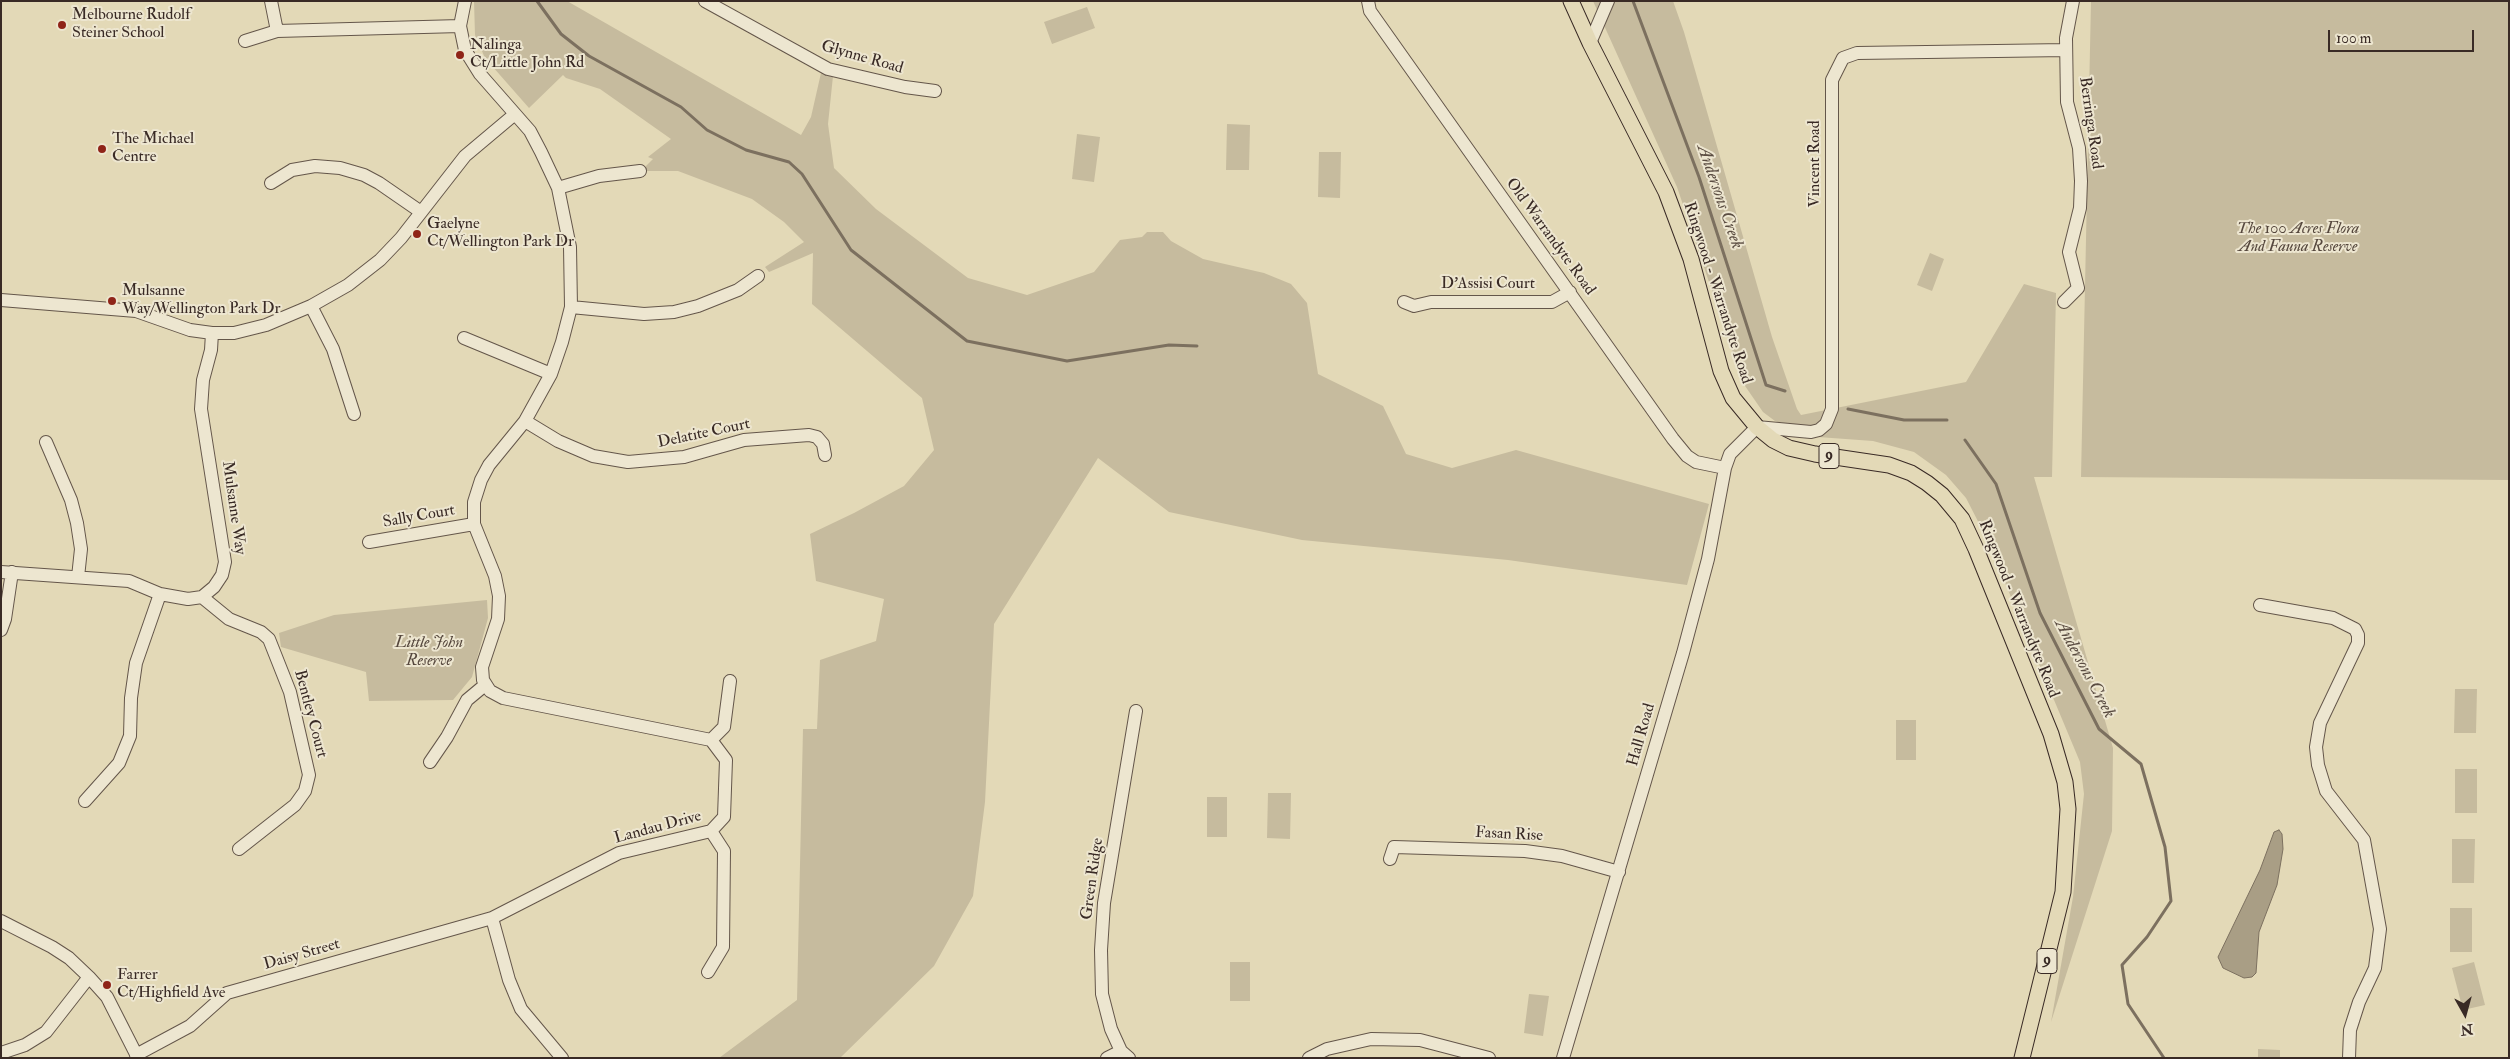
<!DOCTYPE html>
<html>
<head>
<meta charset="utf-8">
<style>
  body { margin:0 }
  #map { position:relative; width:2510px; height:1059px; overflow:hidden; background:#e3d9b7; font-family:"IM FELL Double Pica",serif }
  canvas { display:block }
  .frame { position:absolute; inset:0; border:2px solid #392a25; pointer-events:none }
  .north { position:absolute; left:2440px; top:989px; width:50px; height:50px; -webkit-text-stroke:4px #ede6d0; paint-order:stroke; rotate:173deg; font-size:14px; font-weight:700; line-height:20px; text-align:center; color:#392a25 }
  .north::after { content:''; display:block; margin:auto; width:18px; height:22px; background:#392a25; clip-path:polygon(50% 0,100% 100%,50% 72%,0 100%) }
  .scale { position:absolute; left:2328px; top:30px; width:146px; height:22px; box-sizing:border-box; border:2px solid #392a25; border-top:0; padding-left:6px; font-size:15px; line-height:18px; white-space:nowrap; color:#392a25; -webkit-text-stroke:4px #ede6d0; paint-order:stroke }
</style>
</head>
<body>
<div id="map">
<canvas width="2510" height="1059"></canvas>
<div class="frame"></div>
<div class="north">N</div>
<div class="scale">100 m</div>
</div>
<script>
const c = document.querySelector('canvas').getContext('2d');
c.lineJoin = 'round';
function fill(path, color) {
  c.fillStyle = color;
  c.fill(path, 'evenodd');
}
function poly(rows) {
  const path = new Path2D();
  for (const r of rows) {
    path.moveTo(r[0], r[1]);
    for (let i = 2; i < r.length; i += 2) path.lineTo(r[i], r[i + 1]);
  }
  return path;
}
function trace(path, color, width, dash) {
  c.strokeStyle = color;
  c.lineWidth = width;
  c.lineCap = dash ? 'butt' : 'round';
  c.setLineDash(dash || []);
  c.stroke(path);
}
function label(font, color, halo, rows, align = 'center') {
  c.font = font + ' "IM FELL Double Pica",serif';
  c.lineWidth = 4;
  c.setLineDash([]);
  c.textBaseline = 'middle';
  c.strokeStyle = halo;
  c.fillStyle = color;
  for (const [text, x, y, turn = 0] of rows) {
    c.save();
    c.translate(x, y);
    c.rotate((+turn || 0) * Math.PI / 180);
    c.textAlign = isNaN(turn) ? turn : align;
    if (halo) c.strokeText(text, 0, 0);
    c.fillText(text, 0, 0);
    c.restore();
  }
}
fill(poly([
  [474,1,567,1,801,135,811,117,821,73,833,76,828,124,834,168,876,209,968,278,1027,295,1094,272,1120,240,1142,237,1147,232,1163,232,1171,241,1203,259,1264,273,1291,284,1307,303,1318,374,1383,406,1406,454,1452,468,1516,450,1709,504,1687,585,1508,560,1302,540,1169,512,1098,458,994,624,985,802,973,896,934,966,840,1058,719,1058,797,1000,803,729,817,729,820,660,876,641,884,599,816,581,810,534,854,513,904,486,934,450,922,398,812,304,813,253,769,272,765,267,804,242,784,222,752,199,678,171,647,171,645,167,653,159,648,157,671,139,600,89,566,78,563,75,529,108,485,58,475,35],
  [1593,1,1673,1,1684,32,1772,337,1797,409,1801,415,1966,382,2024,284,2056,293,2052,477,2034,477,2113,748,2112,831,2051,1022,2073,897,2084,794,2080,762,1985,535,1966,498,1946,475,1914,452,1873,441,1818,437,1775,421,1763,412,1743,383,1677,187],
  [2091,1,2509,1,2509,480,2081,477],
  [1087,7,1095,28,1052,44,1044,22],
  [1227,124,1250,125,1249,170,1226,170],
  [1077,134,1100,137,1094,182,1072,179],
  [1319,152,1341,152,1340,198,1318,197],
  [1930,253,1944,259,1932,291,1917,285],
  [487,600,488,618,472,677,453,700,369,701,366,672,281,647,279,633,334,615],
  [2455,689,2477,689,2476,733,2454,733],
  [1896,720,1916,720,1916,760,1896,760],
  [2455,769,2477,769,2477,813,2455,813],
  [1268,793,1291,793,1290,839,1267,838],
  [1207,797,1227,797,1227,837,1207,837],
  [2452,839,2475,839,2474,883,2452,883],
  [2450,908,2472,908,2472,952,2450,952],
  [1230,962,1250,962,1250,1001,1230,1001],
  [2474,962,2485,1005,2463,1010,2452,968],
  [1529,994,1549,996,1543,1036,1524,1033],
  [2258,1049,2280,1050,2280,1058,2258,1058]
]), '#c6bb9e');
const water = poly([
  [2279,830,2282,834,2283,849,2277,885,2259,932,2256,973,2252,977,2244,978,2223,968,2218,957,2260,870,2274,832,2279,830]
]);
fill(water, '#a99e85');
trace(water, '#7c705f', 1);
trace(poly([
  [537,1,561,34,589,56,681,107,707,130,746,150,789,162,802,174,851,250,967,341,1067,361,1169,345,1197,346],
  [1633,1,1699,177,1766,385,1785,391],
  [1848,409,1904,420,1947,420],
  [1965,440,1996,484,2040,613,2099,729,2141,764,2165,847,2171,901,2147,937,2122,965,2128,1004,2164,1058]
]), '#7c705f', 3);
const minor = poly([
  [271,1,277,31],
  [465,1,460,26,465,50,480,74,530,131,541,152,558,188,570,247,571,307,562,342,551,374,525,421,489,465,481,480,474,502,474,524,495,576,499,596,498,619,482,667,483,680,490,691,503,698,711,740,726,760,724,817,711,831,619,853,492,918,509,980,521,1009,562,1058],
  [705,1,828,69,905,87,935,91],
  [1368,1,1370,11,1673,439,1687,456,1696,462,1725,468],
  [245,41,277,31,460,26],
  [1590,43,1608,1],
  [271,183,292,170,315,166,340,168,364,175,379,183,421,212],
  [558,188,599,176,640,171],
  [1,300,136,311,190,330,212,333,234,333,266,325,311,306,348,285,380,260,401,238,465,156,515,114],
  [1404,302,1414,306,1431,302,1552,302,1570,292],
  [2064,302,2078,288,2069,252,2080,208,2081,181,2079,148,2067,102,2066,38,2073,1],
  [311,306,333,349,354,414],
  [571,307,644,314,674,312,698,306,738,290,758,276],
  [464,338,551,374],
  [525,421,558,441,593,456,628,462,684,457,744,440,809,435,817,437,823,444,825,455],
  [46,442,71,500,77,523,81,549,78,577],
  [369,542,474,524],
  [1,572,129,581,160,594,188,599,202,597,214,587,222,575,225,562,201,409,203,380,211,350,212,333],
  [202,597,229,619,261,632,269,639,290,692,309,775,305,791,295,805,239,849],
  [2260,605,2333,618,2355,629,2358,635,2358,643,2320,723,2316,747,2318,765,2326,791,2364,840,2380,929,2375,968,2359,1002,2350,1030,2349,1058],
  [1,630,5,619,12,572],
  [711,740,724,727,730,681],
  [430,762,447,737,467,700,485,685],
  [85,801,119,763,130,736,131,698,136,663,160,594],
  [1390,859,1394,847,1525,851,1562,856,1619,872],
  [1,921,52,947,69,958,89,977,107,997,138,1058],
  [708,972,723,947,724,851,711,831],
  [1,1053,25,1045,46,1032,89,977],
  [136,1055,190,1026,227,993,492,918],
  [1107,1058,1121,1051],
  [1129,1058,1121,1051,1111,1029,1102,994,1101,950,1104,903,1136,711],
  [1309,1058,1327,1049,1371,1039,1420,1040,1489,1058],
  [1563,1058,1683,653,1708,559,1725,468,1730,454,1757,427,1811,432,1819,430,1826,424,1832,409,1832,80,1843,58,1857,53,2066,50]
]);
const major = poly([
  [1571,1,1590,43,1666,192,1691,259,1721,371,1733,398,1757,427,1773,440,1789,448,1815,454,1889,465,1911,473,1927,483,1942,495,1962,519,1976,549,2051,734,2065,782,2068,809,2063,892,2022,1058]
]);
trace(minor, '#64564a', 14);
trace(major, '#392a25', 17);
trace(minor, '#ede6d0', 12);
trace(major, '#e3d9b7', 15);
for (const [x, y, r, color] of [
  [62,25,5,"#8f2418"],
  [460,55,5,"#8f2418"],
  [102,149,5,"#8f2418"],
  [417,234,5,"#8f2418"],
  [112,301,5,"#8f2418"],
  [107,985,5,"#8f2418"]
]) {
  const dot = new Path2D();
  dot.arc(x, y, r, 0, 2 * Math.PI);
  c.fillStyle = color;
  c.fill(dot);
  trace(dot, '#ede6d0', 2);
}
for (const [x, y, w] of [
  [1829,456,20],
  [2047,961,20]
]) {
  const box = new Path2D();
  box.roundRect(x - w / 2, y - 12.5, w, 25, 4);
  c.fillStyle = '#ede6d0';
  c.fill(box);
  trace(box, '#392a25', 1);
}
label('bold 15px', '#392a25', null, [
  ["9",1829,456],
  ["9",2047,961]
]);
label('16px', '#392a25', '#ede6d0', [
  ["Melbourne Rudolf",72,16],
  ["Steiner School",72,34],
  ["Nalinga",470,46],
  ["Ct/Little John Rd",470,64],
  ["The Michael",112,140],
  ["Centre",112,158],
  ["Gaelyne",427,225],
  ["Ct/Wellington Park Dr",427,243],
  ["Mulsanne",122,292],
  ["Way/Wellington Park Dr",122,310],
  ["Farrer",117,976],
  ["Ct/Highfield Ave",117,994]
], 'left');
label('16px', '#392a25', '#ede6d0', [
  ["Glynne Road",862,58,16],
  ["Berringa Road",2090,123,82],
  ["Vincent Road",1816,164,-90],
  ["Old Warrandyte Road",1550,237,54],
  ["D'Assisi Court",1488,285],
  ["Ringwood - Warrandyte Road",1717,293,72],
  ["Delatite Court",704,434,-12],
  ["Mulsanne Way",233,508,82],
  ["Sally Court",419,517,-10],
  ["Ringwood - Warrandyte Road",2018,609,68],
  ["Bentley Court",310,714,75],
  ["Hall Road",1642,735,-74],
  ["Landau Drive",658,828,-15],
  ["Fasan Rise",1509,835,3],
  ["Green Ridge",1093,879,-82],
  ["Daisy Street",302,955,-16]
]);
label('italic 16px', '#55473d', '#ede6d0', [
  ["The 100 Acres Flora",2298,230],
  ["And Fauna Reserve",2298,248],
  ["Little John",429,644],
  ["Reserve",429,662]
]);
label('italic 18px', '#5b4d42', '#ede6d0', [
  ["Andersons Creek",1719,197,71],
  ["Andersons Creek",2084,669,62]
]);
</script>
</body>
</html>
